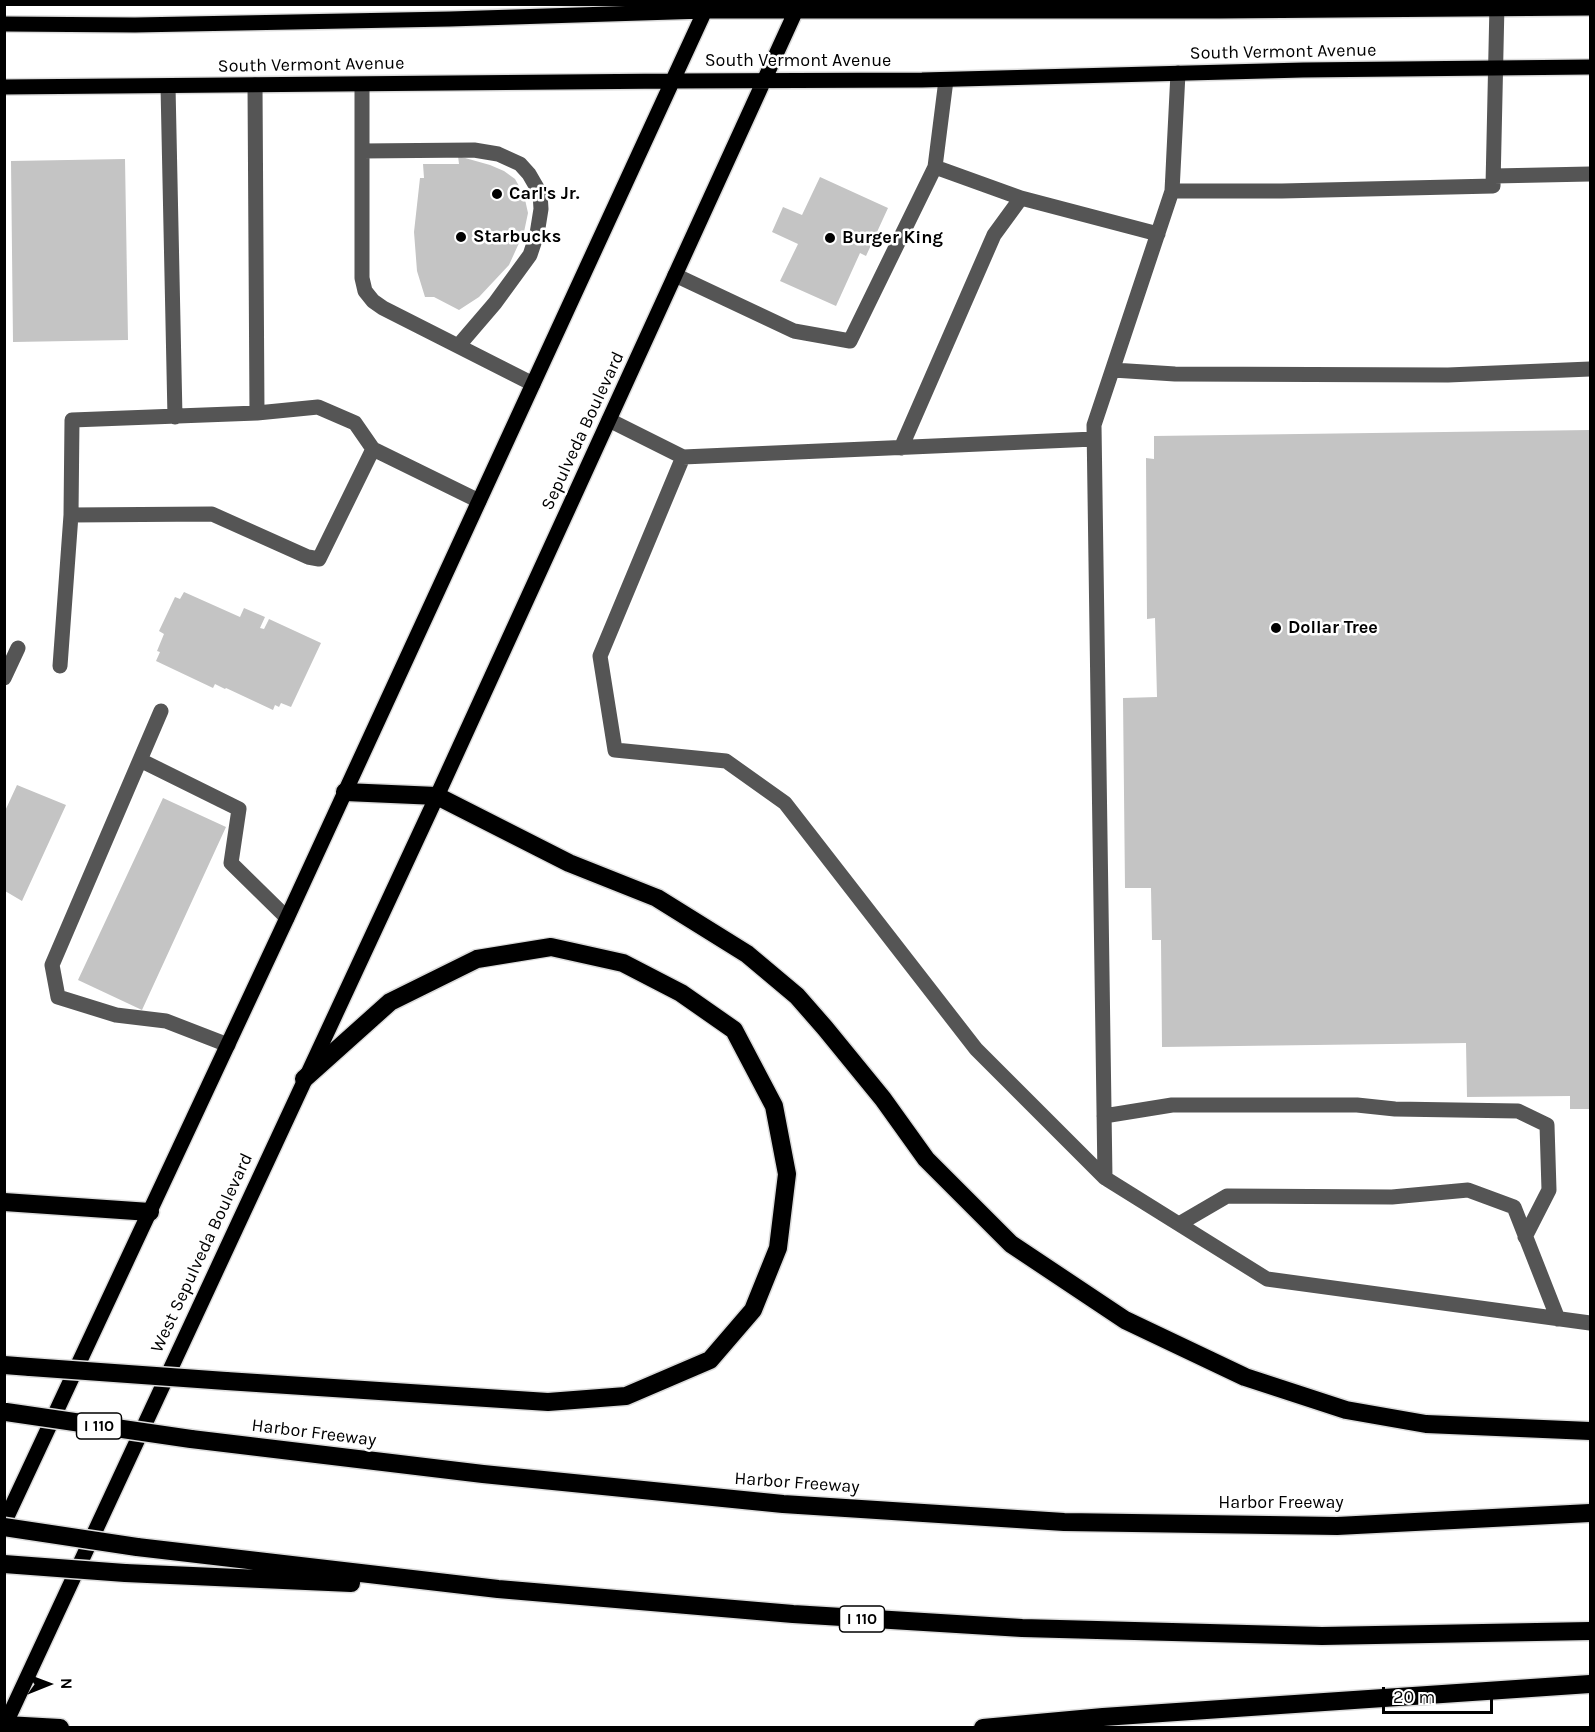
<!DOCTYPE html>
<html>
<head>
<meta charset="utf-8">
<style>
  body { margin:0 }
  #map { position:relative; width:1595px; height:1732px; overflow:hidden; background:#fff; font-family:Karla,sans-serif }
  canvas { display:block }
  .frame { position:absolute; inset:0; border:6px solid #000; pointer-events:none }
  .north { position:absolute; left:18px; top:1654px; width:60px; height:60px; -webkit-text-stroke:4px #fff; paint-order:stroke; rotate:89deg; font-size:16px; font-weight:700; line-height:24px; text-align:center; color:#000 }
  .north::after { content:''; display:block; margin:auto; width:21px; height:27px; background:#000; clip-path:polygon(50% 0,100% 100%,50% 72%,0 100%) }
  .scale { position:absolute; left:1382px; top:1687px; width:111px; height:27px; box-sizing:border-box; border:3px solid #000; border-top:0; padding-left:8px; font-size:18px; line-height:21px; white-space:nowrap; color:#000; -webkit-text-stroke:4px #fff; paint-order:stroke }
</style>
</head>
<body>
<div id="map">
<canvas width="1595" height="1732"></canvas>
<div class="frame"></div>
<div class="north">N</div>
<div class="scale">20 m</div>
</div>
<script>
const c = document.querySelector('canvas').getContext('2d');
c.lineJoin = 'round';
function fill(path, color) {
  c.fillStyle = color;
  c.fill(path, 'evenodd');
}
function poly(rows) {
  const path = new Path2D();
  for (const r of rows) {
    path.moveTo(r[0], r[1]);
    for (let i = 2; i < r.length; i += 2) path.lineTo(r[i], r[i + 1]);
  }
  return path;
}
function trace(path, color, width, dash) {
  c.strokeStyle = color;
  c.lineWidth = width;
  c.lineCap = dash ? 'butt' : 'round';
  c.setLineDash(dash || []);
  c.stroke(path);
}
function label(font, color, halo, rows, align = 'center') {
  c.font = font + ' Karla,sans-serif';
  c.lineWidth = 5;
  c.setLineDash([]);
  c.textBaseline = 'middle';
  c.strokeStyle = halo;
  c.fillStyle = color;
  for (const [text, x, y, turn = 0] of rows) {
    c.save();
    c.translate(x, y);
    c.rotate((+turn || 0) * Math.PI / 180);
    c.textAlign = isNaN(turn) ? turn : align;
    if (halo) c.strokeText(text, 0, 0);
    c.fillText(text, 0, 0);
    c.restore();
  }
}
fill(poly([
  [458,156,490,165,504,171,515,179,524,195,528,213,524,232,509,265,479,297,459,310,434,297,425,297,417,271,414,232,420,178,424,178,423,164,459,164],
  [125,159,128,340,13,342,11,161],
  [820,177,888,208,866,256,860,253,836,306,780,281,798,244,772,232,783,207,802,215],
  [1590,430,1590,1109,1570,1109,1570,1096,1467,1097,1466,1043,1162,1047,1161,940,1152,940,1151,888,1125,888,1123,698,1157,697,1155,618,1147,619,1146,458,1154,459,1154,436],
  [184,592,240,617,244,608,265,617,260,628,264,629,269,619,321,643,291,707,281,703,279,707,275,705,273,710,226,688,225,689,215,684,213,688,156,661,160,652,157,651,164,634,159,631,175,597,180,599],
  [17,785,66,805,22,901,5,891,5,811],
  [163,798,226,827,142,1010,78,980]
]), '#c4c4c4');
const major = poly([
  [4,24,135,25,450,19,705,11,1220,11,1590,8],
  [4,87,673,81,922,80,1303,70,1590,67],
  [4,1523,287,918,708,4],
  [4,1727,437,796,799,4]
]);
const highway = poly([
  [345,792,437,796,569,863,657,898,747,954,797,996,825,1028,883,1099,926,1159,1011,1244,1125,1320,1245,1377,1346,1410,1426,1424,1590,1431],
  [4,1202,150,1212],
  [4,1365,30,1367],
  [226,1381,548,1402,626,1396,710,1360,753,1310,778,1248,787,1174,774,1106,734,1030,681,993,623,963,551,947,477,959,390,1002,304,1079],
  [191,1439,483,1474,783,1504,1064,1522,1337,1526,1590,1513],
  [137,1547,498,1589,793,1614,1022,1628,1322,1636,1590,1631],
  [125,1573,351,1583],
  [6,1725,60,1728],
  [983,1728,1103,1717,1590,1684]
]);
trace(major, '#dbdbdb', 18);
trace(highway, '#dbdbdb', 21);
trace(poly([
  [255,85,257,413],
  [362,85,362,278,365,291,373,301,383,308,533,384],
  [168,86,175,417],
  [362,151,474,150,498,154,520,164,529,174,540,193,541,209,537,234,530,255,495,303,459,345],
  [935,167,1021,198],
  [1494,176,1590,174],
  [1172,191,1282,191,1493,186,1497,4],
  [675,275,794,331,850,341,935,167,946,80],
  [1113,370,1175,374,1448,375,1590,369],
  [609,420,683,457,600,656,615,750,726,761,785,803,976,1049,1105,1178,1094,425,1172,191,1178,73],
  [901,448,994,235,1021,198,1158,234],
  [683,457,1094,439],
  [71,515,72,420,257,413,318,407,355,423,373,449,479,501],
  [60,666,71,515,212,514,308,557,319,559,373,449],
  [4,678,18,648],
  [161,711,52,965,58,997,116,1015,166,1021,228,1045],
  [140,760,239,809,231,863,287,918],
  [1104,1116,1172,1105,1357,1105,1395,1109,1518,1111,1547,1125,1549,1190,1525,1237],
  [1105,1178,1267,1279,1590,1323],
  [1179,1224,1227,1196,1392,1197,1468,1190,1514,1207,1558,1319]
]), '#555', 15);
trace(major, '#000', 15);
trace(highway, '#000', 18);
const highwayBridge = poly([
  [30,1367,226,1381],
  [6,1412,191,1439],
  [4,1527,137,1547],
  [4,1564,125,1573]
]);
trace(highwayBridge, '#dbdbdb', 21, []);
trace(highwayBridge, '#000', 18);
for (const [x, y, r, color] of [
  [497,194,6,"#000"],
  [461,237,6,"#000"],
  [830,238,6,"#000"],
  [1276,628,6,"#000"]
]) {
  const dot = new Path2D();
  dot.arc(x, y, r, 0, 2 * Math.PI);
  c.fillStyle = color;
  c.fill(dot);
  trace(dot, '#fff', 2);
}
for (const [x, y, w] of [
  [99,1426,45],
  [862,1619,45]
]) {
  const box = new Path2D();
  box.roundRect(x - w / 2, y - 13, w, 26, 4.5);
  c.fillStyle = '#fff';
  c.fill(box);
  trace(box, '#000', 1.5);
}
label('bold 16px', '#000', null, [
  ["I 110",99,1426],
  ["I 110",862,1619]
]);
label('18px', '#000', '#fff', [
  ["South Vermont Avenue",1283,52,-1],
  ["South Vermont Avenue",798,61],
  ["South Vermont Avenue",311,65,-1],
  ["Sepulveda Boulevard",583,431,-65],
  ["West Sepulveda Boulevard",202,1253,-65],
  ["Harbor Freeway",314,1433,7],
  ["Harbor Freeway",797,1483,4],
  ["Harbor Freeway",1281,1503]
]);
label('bold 18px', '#000', '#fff', [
  ["Carl's Jr.",509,194],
  ["Starbucks",473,237],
  ["Burger King",842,238],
  ["Dollar Tree",1288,628]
], 'left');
</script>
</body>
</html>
